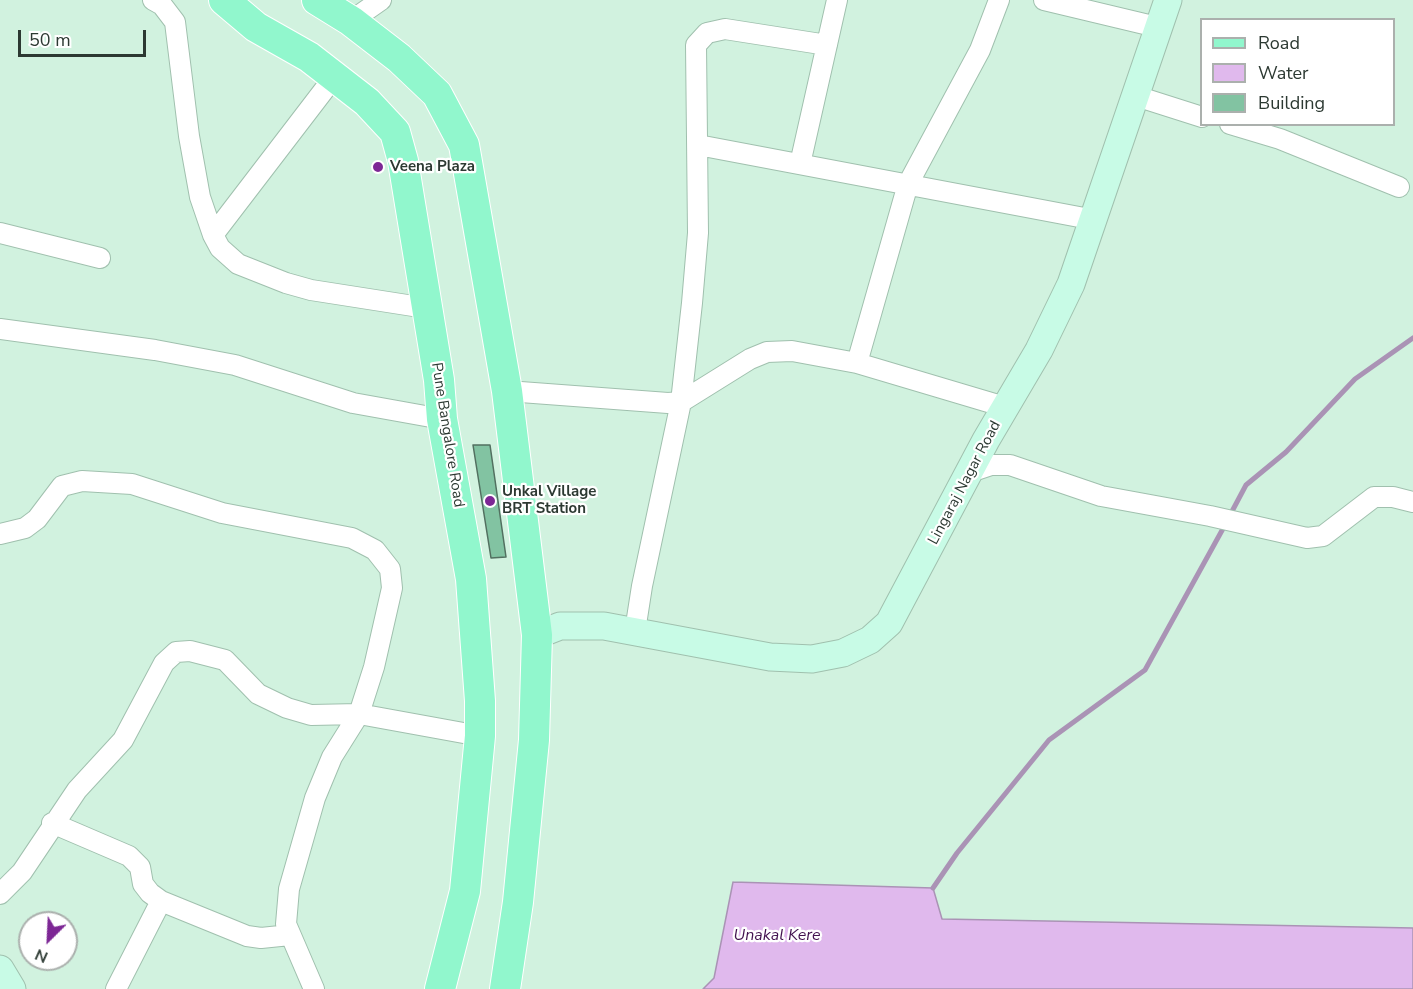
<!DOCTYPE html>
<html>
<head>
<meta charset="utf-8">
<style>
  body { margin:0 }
  #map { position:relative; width:1413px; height:989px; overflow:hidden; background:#d1f2df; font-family:"Nunito Sans",sans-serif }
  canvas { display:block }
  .legend { position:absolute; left:1200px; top:18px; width:195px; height:108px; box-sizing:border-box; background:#fff; border:2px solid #abb0ad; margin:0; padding:8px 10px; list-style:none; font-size:18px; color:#2c3932 }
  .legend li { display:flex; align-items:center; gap:12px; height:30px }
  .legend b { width:30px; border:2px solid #abb0ad }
  .north { position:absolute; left:18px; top:911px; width:60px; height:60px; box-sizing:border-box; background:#fff; border:2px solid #abb0ad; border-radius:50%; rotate:204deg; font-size:16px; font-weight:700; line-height:24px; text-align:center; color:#2c3932 }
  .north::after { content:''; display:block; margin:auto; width:21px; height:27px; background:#7d2795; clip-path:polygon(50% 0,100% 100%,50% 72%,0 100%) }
  .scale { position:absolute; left:18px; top:30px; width:128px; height:27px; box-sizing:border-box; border:3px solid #2c3932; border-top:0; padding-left:8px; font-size:18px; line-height:21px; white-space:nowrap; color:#2c3932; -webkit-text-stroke:4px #fff; paint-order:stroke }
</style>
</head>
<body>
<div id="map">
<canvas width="1413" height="989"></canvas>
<ul class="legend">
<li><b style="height:8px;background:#91f7cd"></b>Road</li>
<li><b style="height:16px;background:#e0b9ed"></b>Water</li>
<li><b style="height:16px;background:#82c3a2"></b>Building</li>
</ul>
<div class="north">N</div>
<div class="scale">50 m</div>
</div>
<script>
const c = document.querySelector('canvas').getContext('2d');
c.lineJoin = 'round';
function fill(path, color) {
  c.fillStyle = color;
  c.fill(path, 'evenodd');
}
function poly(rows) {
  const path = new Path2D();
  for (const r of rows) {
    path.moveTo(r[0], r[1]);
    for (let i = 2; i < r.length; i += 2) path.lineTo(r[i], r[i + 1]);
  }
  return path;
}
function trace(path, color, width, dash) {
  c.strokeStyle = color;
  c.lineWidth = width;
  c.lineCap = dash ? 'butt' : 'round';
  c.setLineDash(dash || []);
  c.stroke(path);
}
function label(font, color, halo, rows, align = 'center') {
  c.font = font + ' "Nunito Sans",sans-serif';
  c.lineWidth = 4.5;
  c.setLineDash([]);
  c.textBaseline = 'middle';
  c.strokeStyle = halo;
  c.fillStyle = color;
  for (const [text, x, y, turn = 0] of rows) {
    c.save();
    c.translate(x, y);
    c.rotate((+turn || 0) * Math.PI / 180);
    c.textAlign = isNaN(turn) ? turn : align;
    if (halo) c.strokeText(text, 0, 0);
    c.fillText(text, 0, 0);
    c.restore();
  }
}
const water = poly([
  [733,882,933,888,942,919,1413,928,1413,989,703,989,714,978,733,882]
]);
fill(water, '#e0b9ed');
trace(water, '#aa93b5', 1.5);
trace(poly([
  [1229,517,1246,485,1286,452,1355,379,1413,338],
  [933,888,957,853,1049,740,1145,670,1225,525]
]), '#aa93b5', 5);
const building = poly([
  [473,445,490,445,506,557,491,558,473,445]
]);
fill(building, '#82c3a2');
trace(building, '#527060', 1.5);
const street = poly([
  [153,0,162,5,175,22,189,136,200,197,213,235,220,248,238,264,286,283,311,290,426,308],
  [1044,0,1157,27],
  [351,21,381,0],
  [1136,96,1202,117],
  [1230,124,1280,139,1399,187],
  [698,145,1095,220],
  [800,164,837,0],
  [0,233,100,258],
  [213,235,334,77],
  [0,329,155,350,235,365,353,403,442,419],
  [857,363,908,184,980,50,999,0],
  [507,391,668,403,681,402,750,359,767,352,792,351,857,363,1005,407],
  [970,472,991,465,1010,465,1101,496,1210,516,1307,538,1323,536,1374,497,1393,497,1413,502],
  [0,534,25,528,37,519,62,486,82,481,132,484,222,513,352,538,375,550,390,569,392,588,374,667,359,714,332,757,315,798,289,889,286,924,314,989],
  [635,631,642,586,681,402,692,303,698,233,696,45,707,33,725,29,827,45],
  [52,823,129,856,140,867,143,884,150,893,161,901,247,936,261,938,290,935],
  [0,894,22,872,77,790,123,740,164,663,176,652,190,651,225,660,258,694,287,708,311,715,359,714,480,736],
  [116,989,161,901]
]);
const secondary = poly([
  [537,635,560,626,604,626,770,657,812,659,843,653,870,640,889,623,986,440,1039,350,1071,284,1168,0],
  [0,969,12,989]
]);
const primary = poly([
  [224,0,256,27,309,57,367,102,395,132,403,161,439,380,442,419,471,579,480,701,480,736,465,891,440,989],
  [317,0,351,21,399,58,437,94,464,145,467,162,507,391,537,635,534,740,518,902,505,989]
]);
trace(street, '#a0c0ae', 22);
trace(secondary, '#a0c0ae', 29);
trace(primary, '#fff', 32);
trace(street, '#fff', 20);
trace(secondary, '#c8fbe6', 27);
trace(primary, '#91f7cd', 30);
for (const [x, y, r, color] of [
  [378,167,6,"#7d2795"],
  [490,501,6,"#7d2795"]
]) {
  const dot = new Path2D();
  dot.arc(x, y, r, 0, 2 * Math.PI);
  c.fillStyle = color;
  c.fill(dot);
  trace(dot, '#fff', 2);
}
label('bold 15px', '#2c3932', '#fff', [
  ["Veena Plaza",390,167],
  ["Unkal Village",502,492],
  ["BRT Station",502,509]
], 'left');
label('15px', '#2c3932', '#fff', [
  ["Pune Bangalore Road",447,435,81],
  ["Lingaraj Nagar Road",965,483,-62]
]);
label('italic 16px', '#42124f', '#fff', [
  ["Unakal Kere",777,936]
]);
</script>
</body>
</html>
